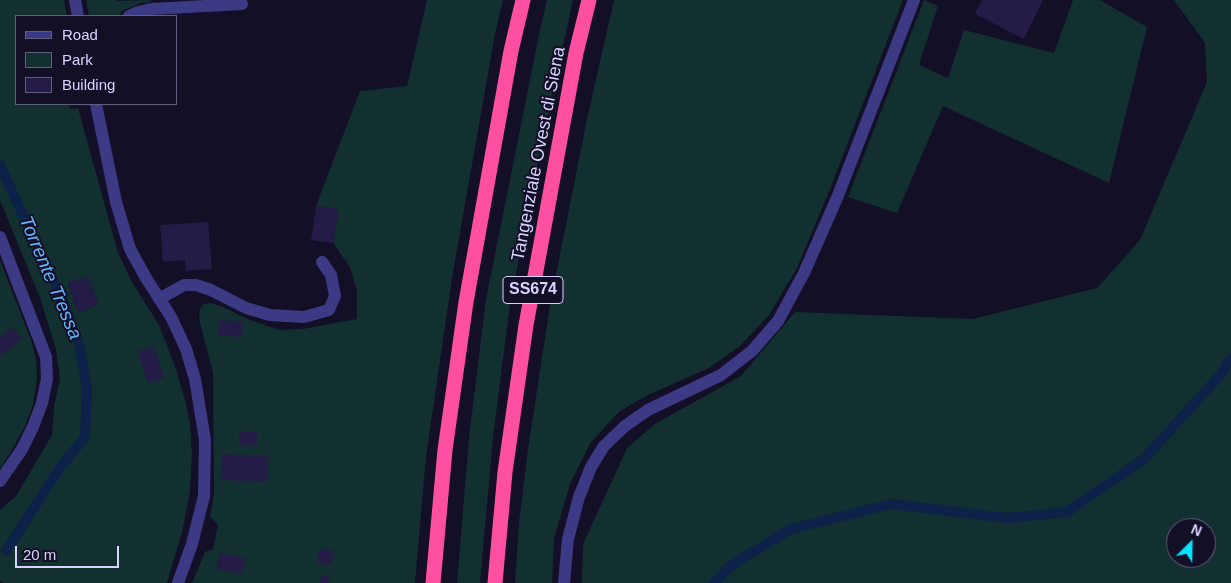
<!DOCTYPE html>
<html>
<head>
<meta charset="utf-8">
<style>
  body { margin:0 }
  #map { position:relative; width:1231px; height:583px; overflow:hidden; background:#130f26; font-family:Arial,sans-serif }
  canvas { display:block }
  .legend { position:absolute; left:15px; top:15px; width:162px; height:90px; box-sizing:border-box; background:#130f26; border:1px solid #625e7d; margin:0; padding:6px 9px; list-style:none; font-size:15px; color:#d9d4ff }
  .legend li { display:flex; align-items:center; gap:10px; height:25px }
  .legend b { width:25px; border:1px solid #625e7d }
  .north { position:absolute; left:1166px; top:518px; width:50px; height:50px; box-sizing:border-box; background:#130f26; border:1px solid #625e7d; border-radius:50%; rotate:23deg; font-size:14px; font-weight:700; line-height:20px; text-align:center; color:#d9d4ff }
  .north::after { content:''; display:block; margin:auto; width:18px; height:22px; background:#00e5ff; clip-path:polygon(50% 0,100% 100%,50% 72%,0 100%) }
  .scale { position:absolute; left:15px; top:546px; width:104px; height:22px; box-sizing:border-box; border:2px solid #d9d4ff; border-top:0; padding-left:6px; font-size:15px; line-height:18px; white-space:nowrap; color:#d9d4ff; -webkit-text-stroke:4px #130f26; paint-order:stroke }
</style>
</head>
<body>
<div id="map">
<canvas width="1231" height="583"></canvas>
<ul class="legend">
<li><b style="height:6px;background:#3d3a85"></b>Road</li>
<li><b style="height:14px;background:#12302f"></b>Park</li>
<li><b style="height:14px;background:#241b47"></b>Building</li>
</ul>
<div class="north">N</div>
<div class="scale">20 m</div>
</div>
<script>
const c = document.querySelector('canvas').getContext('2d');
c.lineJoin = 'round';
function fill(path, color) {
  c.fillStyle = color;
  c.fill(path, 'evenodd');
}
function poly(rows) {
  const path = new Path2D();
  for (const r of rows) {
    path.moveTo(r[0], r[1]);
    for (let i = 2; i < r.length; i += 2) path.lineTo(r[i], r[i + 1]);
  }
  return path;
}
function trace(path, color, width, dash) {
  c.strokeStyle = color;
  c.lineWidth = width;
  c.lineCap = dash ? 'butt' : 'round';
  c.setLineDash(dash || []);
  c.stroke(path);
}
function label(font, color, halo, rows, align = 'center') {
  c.font = font + ' Arial,sans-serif';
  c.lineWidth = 4;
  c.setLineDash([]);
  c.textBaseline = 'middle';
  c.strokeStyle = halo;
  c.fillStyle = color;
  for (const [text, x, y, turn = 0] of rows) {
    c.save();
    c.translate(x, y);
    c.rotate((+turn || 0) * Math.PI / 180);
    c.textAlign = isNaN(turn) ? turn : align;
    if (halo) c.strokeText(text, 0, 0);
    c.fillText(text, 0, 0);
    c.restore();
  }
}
fill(poly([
  [0,0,64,0,67,16,16,16,16,104,69,104,70,109,78,108,118,253,132,282,159,325,175,366,184,396,190,424,192,453,190,491,183,528,167,583,4,583,0,581,0,510,16,496,52,435,54,406,60,380,56,349,40,298,0,200],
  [88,277,98,305,78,312,68,283],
  [86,0,116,0,117,1,151,0,151,2,141,3,122,11,119,16,89,16],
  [427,0,503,0,495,34,452,278,426,457,415,583,192,583,205,552,213,549,218,525,210,517,214,494,213,373,199,319,200,309,204,304,210,303,223,307,245,318,279,330,303,329,357,319,357,291,350,267,333,243,338,209,316,206,360,91,407,86],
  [547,0,573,0,542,142,510,304,493,438,480,583,457,583,469,438,486,299,540,30],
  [614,0,903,0,830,189,797,268,769,315,740,346,709,368,646,396,620,411,591,442,570,484,554,539,552,583,515,583,519,522,528,449,550,305,587,119],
  [924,0,938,6,919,65,948,78,964,30,1054,53,1073,0,1100,0,1147,27,1109,183,943,106,897,213,848,197],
  [1174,0,1231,0,1231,583,582,583,583,544,627,448,655,424,741,376,795,312,973,319,1097,288,1140,240,1207,82,1205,43],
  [1176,528,1206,528,1206,558,1176,558],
  [0,260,32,343,36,359,37,378,33,405,25,426,9,455,0,468]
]), '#12302f');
trace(poly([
  [0,165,64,304,80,348,87,389,85,437,59,469,6,551],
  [714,583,730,566,791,529,891,504,1007,518,1067,512,1144,459,1221,374,1231,358]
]), '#0c2248', 10);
fill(poly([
  [982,0,1043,0,1024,39,975,14],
  [316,206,338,209,333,243,311,240],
  [208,222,212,269,186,271,185,260,163,262,160,225],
  [88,277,98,305,78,312,68,283],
  [219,320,243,322,242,337,218,335],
  [13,327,22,339,0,356,0,337],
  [154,347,164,378,148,383,138,351],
  [239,431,257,431,257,446,239,446],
  [222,454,268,456,267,482,221,480],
  [320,549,334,551,331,565,317,563],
  [220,553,245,558,242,574,216,569],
  [321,576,330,577,329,583,319,583]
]), '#241b47');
trace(poly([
  [75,0,78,16],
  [129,16,138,12,151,9,242,4],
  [96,104,116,202,130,249,146,278,171,317,186,349,195,379,205,440,204,496,192,544,178,583],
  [0,237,46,357,47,379,42,403,33,427,22,449,0,481],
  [159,299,184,285,196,285,211,290,246,308,270,315,304,317,329,310,335,296,331,275,322,262],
  [564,583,568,539,579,497,591,467,604,446,625,426,648,410,721,375,752,351,778,321,804,273,837,198,914,0]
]), '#3d3a85', 12);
trace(poly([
  [433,583,445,450,466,302,511,51,523,0],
  [495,583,505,472,526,325,576,53,589,0]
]), '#ff4fa3', 15);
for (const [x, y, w] of [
  [533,290,60]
]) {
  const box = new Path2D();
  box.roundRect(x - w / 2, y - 13.5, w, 27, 4);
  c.fillStyle = '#130f26';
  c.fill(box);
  trace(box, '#d9d4ff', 1);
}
label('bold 16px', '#d9d4ff', null, [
  ["SS674",533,290]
]);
label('18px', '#d9d4ff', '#130f26', [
  ["Tangenziale Ovest di Siena",539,154,-79]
]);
label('italic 19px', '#62b6ff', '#130f26', [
  ["Torrente Tressa",50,278,67]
]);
</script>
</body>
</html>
